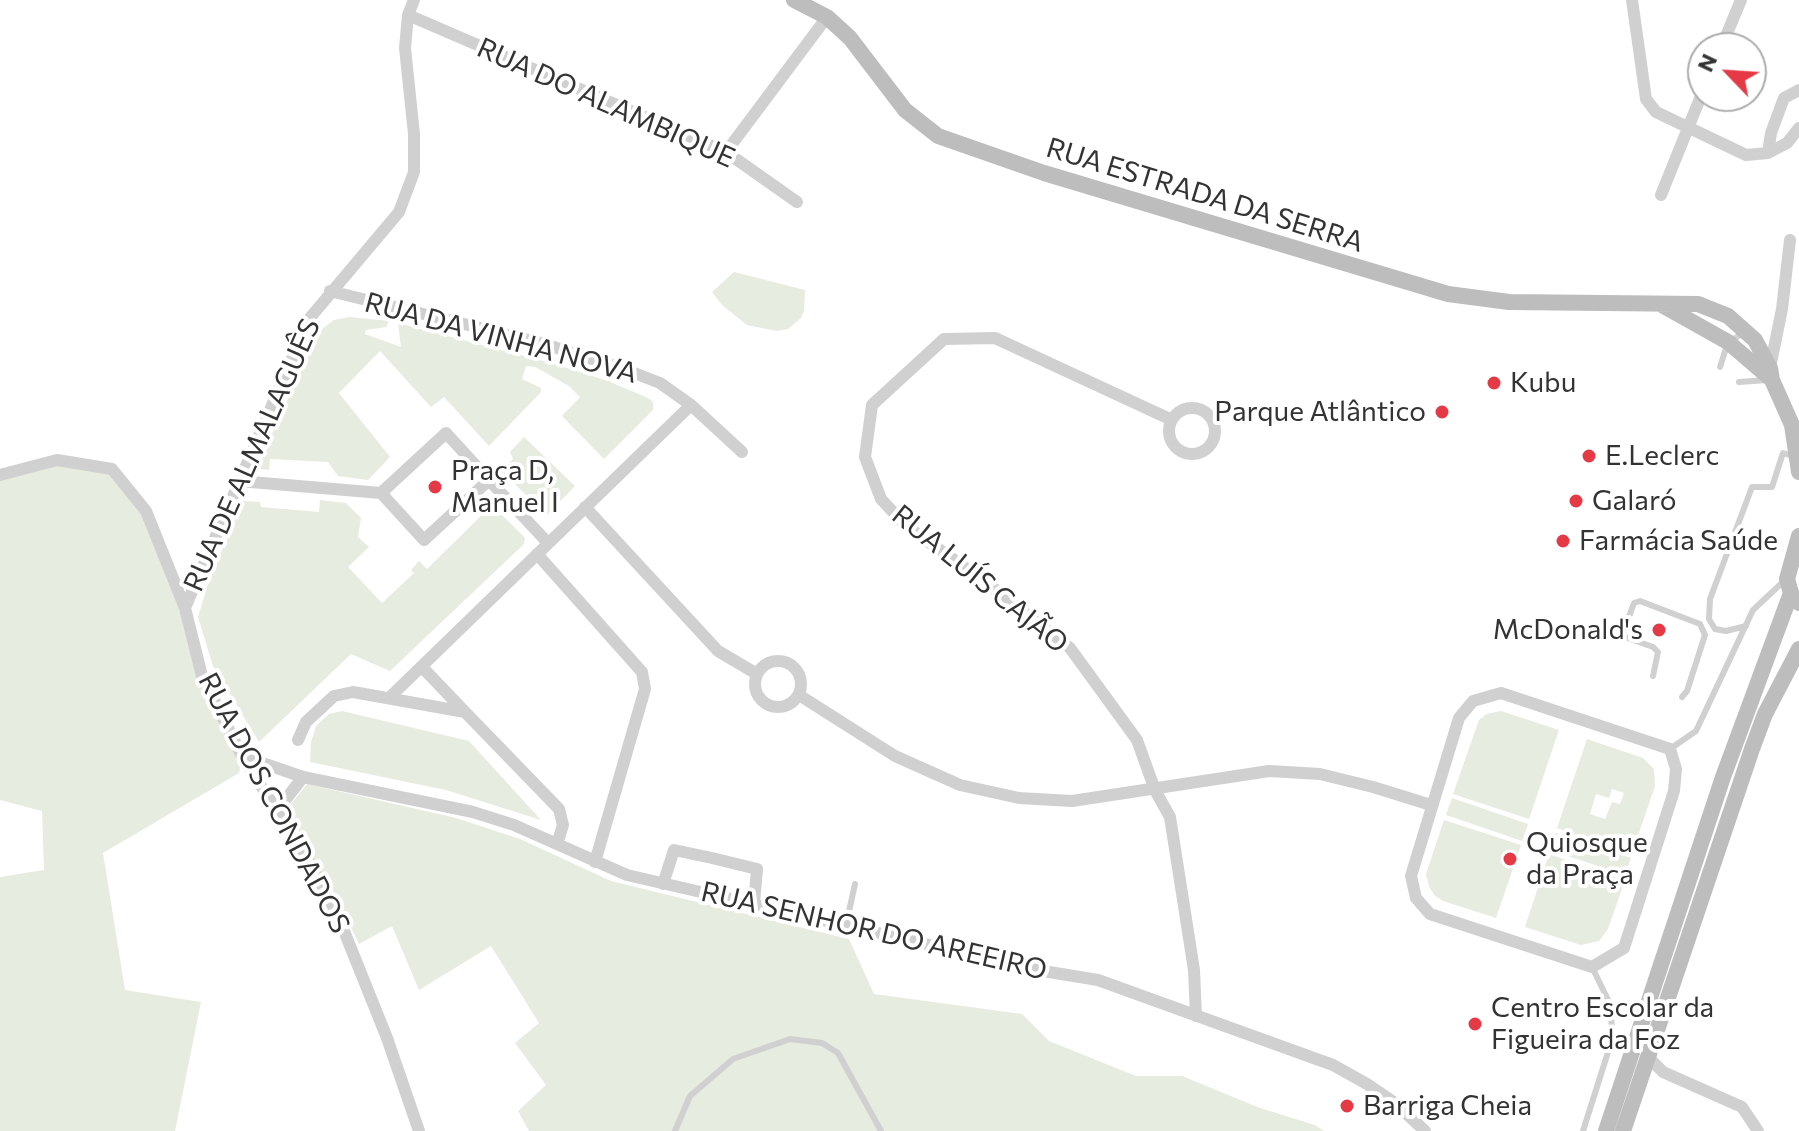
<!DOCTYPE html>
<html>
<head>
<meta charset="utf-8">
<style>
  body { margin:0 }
  #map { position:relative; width:1799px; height:1131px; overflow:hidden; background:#fff; font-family:Commissioner,sans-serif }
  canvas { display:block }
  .north { position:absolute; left:1687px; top:32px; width:80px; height:80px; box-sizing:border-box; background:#fff; border:2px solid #adadad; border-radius:50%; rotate:295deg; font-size:22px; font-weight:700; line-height:32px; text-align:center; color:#333 }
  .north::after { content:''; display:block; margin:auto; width:28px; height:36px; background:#e63946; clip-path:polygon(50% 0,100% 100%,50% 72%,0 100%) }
</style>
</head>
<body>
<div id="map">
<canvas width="1799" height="1131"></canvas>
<div class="north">N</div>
</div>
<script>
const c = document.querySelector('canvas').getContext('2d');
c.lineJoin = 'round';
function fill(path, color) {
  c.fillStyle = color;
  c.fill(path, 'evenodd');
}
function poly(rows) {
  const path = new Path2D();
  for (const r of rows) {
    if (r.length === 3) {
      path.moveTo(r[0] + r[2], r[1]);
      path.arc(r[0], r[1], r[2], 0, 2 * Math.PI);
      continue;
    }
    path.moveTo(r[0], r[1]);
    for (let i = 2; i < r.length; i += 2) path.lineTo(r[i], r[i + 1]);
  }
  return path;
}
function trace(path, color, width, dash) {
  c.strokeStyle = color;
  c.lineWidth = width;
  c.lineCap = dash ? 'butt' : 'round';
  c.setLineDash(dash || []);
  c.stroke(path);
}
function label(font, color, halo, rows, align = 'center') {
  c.font = font + ' Commissioner,sans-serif';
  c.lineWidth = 8;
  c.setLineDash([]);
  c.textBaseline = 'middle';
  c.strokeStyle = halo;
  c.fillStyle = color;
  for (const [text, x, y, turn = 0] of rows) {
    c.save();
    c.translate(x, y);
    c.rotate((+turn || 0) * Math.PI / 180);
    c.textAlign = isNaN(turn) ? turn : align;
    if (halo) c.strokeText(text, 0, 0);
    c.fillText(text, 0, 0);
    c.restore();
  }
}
fill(poly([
  [734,272,805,290,804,311,801,318,788,329,777,331,747,325,722,305,712,292],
  [349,317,389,321,386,327,366,330,365,334,401,347,398,323,551,363,608,381,648,398,653,402,653,410,604,459,562,416,580,397,569,386,535,367,526,366,522,379,541,388,541,392,489,446,444,397,431,407,380,351,339,393,390,457,368,480,338,476,328,462,270,459,269,470,261,469,258,465,312,345,322,329,334,320],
  [524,437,575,486,547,515,501,471,513,459,510,452],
  [57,460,112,469,146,511,202,676,242,756,239,773,103,853,125,990,201,1002,175,1131,0,1131,0,877,44,870,42,811,0,800,0,475],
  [320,500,346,503,361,518,358,537,369,547,348,567,382,603,414,573,411,570,419,561,427,569,492,505,525,538,524,544,390,671,351,654,259,742,213,666,198,617,207,587,242,501,260,502,261,507,319,512],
  [342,711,469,741,541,820,446,790,310,762,311,742,316,726,329,714],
  [1501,711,1559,730,1529,819,1453,794,1479,720,1487,714],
  [1587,739,1643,758,1654,769,1655,786,1632,853,1557,828],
  [1612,789,1624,793,1620,804,1612,802,1605,819,1590,814,1596,794,1609,798],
  [307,784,456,818,520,839,611,881,849,939,874,994,1022,1014,1049,1041,1136,1076,1182,1076,1260,1108,1315,1125,1324,1131,529,1131,518,1111,546,1085,515,1043,539,1023,491,946,419,990,392,926,359,944,336,896,284,813],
  [1452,798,1528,824,1522,841,1446,815],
  [1444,820,1521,845,1496,918,1443,901,1435,896,1429,887,1426,874],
  [1556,833,1631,858,1625,875,1550,850],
  [1549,854,1625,880,1608,929,1599,941,1581,945,1525,927]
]), '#e6ecdf');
trace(poly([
  [1720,367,1728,342,1744,333],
  [1739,382,1768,380],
  [1746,626,1726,631,1715,629,1709,619,1710,599,1752,487,1772,487,1783,453,1793,456],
  [1653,676,1658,652,1653,647,1625,637,1623,633,1634,603,1640,601,1700,624,1705,635,1687,691,1682,697],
  [1670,749,1696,731,1753,610,1784,581],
  [846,925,855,884],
  [675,1131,690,1096,733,1059,790,1039,822,1043,838,1053,881,1131],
  [1583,1131,1609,1049,1612,1029,1610,1004,1592,967]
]), '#d0d0d0', 6);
trace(poly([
  [1632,0,1646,99,1656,112,1746,155,1768,153,1787,143,1799,128],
  [408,15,726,152,797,202],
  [1721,48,1741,0],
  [726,152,827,17],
  [1768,153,1771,133,1784,98,1799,90],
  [1661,195,1703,91],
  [330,291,541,343,624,369,660,383,691,405,742,452],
  [1770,368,1782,309,1790,240],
  [1192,431,23],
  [1172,420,995,338,944,339,872,405,865,457,881,499,905,525,996,590,1070,648,1137,740,1155,790,1170,817,1194,970,1196,1016],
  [446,433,489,480,424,540,381,493,446,433],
  [0,475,57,460,112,469,146,511,185,608,202,676,242,756,309,861,338,916,387,1038,419,1131],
  [489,480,548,543],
  [239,481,381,493],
  [585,507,718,651,757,674],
  [537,554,642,672,645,689,595,862],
  [185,608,309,319,399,212,414,172,414,134,405,48,408,15,414,0],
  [778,684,23],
  [422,667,465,712],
  [1501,693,1670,749,1676,769,1674,791,1624,948,1592,967,1430,914,1416,898,1411,876,1459,718,1473,701,1501,693],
  [799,695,895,756,960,785,1019,798,1072,801,1269,771,1320,774,1373,787,1431,805],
  [390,697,691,405],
  [298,740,306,722,334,696,353,692,465,712,559,809,563,825,557,844],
  [242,756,303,777,276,812],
  [303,777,473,812,514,825,627,875,1043,971,1098,980,1333,1065,1367,1084,1395,1103,1425,1131],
  [663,884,674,850,712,858,757,869,754,904],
  [1647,1056,1663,1072,1742,1107,1758,1131]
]), '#d0d0d0', 12);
trace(poly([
  [794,0,827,17,850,38,905,110,938,136,1044,173,1448,294,1509,302,1698,304,1728,316,1755,340,1770,368,1772,380,1792,425,1799,472],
  [1662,305,1728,342,1771,379],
  [1799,536,1787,579,1791,593,1799,603],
  [1606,1131,1723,777,1791,593],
  [1623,1131,1752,749,1765,714,1799,649]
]), '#bdbdbd', 16);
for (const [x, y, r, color] of [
  [1494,383,8,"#e63946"],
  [1442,412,8,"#e63946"],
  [1589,456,8,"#e63946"],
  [435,487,8,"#e63946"],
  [1576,501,8,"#e63946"],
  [1563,541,8,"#e63946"],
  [1659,630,8,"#e63946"],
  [1510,859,8,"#e63946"],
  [1475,1024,8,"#e63946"],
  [1347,1106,8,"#e63946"]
]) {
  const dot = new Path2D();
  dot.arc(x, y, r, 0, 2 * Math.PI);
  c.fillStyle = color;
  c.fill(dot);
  trace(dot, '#fff', 3);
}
label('28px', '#333', '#fff', [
  ["RUA DO ALAMBIQUE",606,103,24],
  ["RUA ESTRADA DA SERRA",1205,195,17],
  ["RUA DA VINHA NOVA",501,338,15],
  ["RUA DE ALMALAGUÊS",252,455,-66],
  ["RUA LUÍS CAJÃO",980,579,39],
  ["RUA DOS CONDADOS",274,803,62],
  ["RUA SENHOR DO AREEIRO",874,931,13]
]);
label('28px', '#333', '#fff', [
  ["Kubu",1510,383],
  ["Parque Atlântico",1426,412,"right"],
  ["E.Leclerc",1605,456],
  ["Praça D,",451,471],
  ["Manuel I",451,503],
  ["Galaró",1592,501],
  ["Farmácia Saúde",1579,541],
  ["McDonald's",1643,630,"right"],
  ["Quiosque",1526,843],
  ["da Praça",1526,875],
  ["Centro Escolar da",1491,1008],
  ["Figueira da Foz",1491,1040],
  ["Barriga Cheia",1363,1106]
], 'left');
</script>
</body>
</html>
